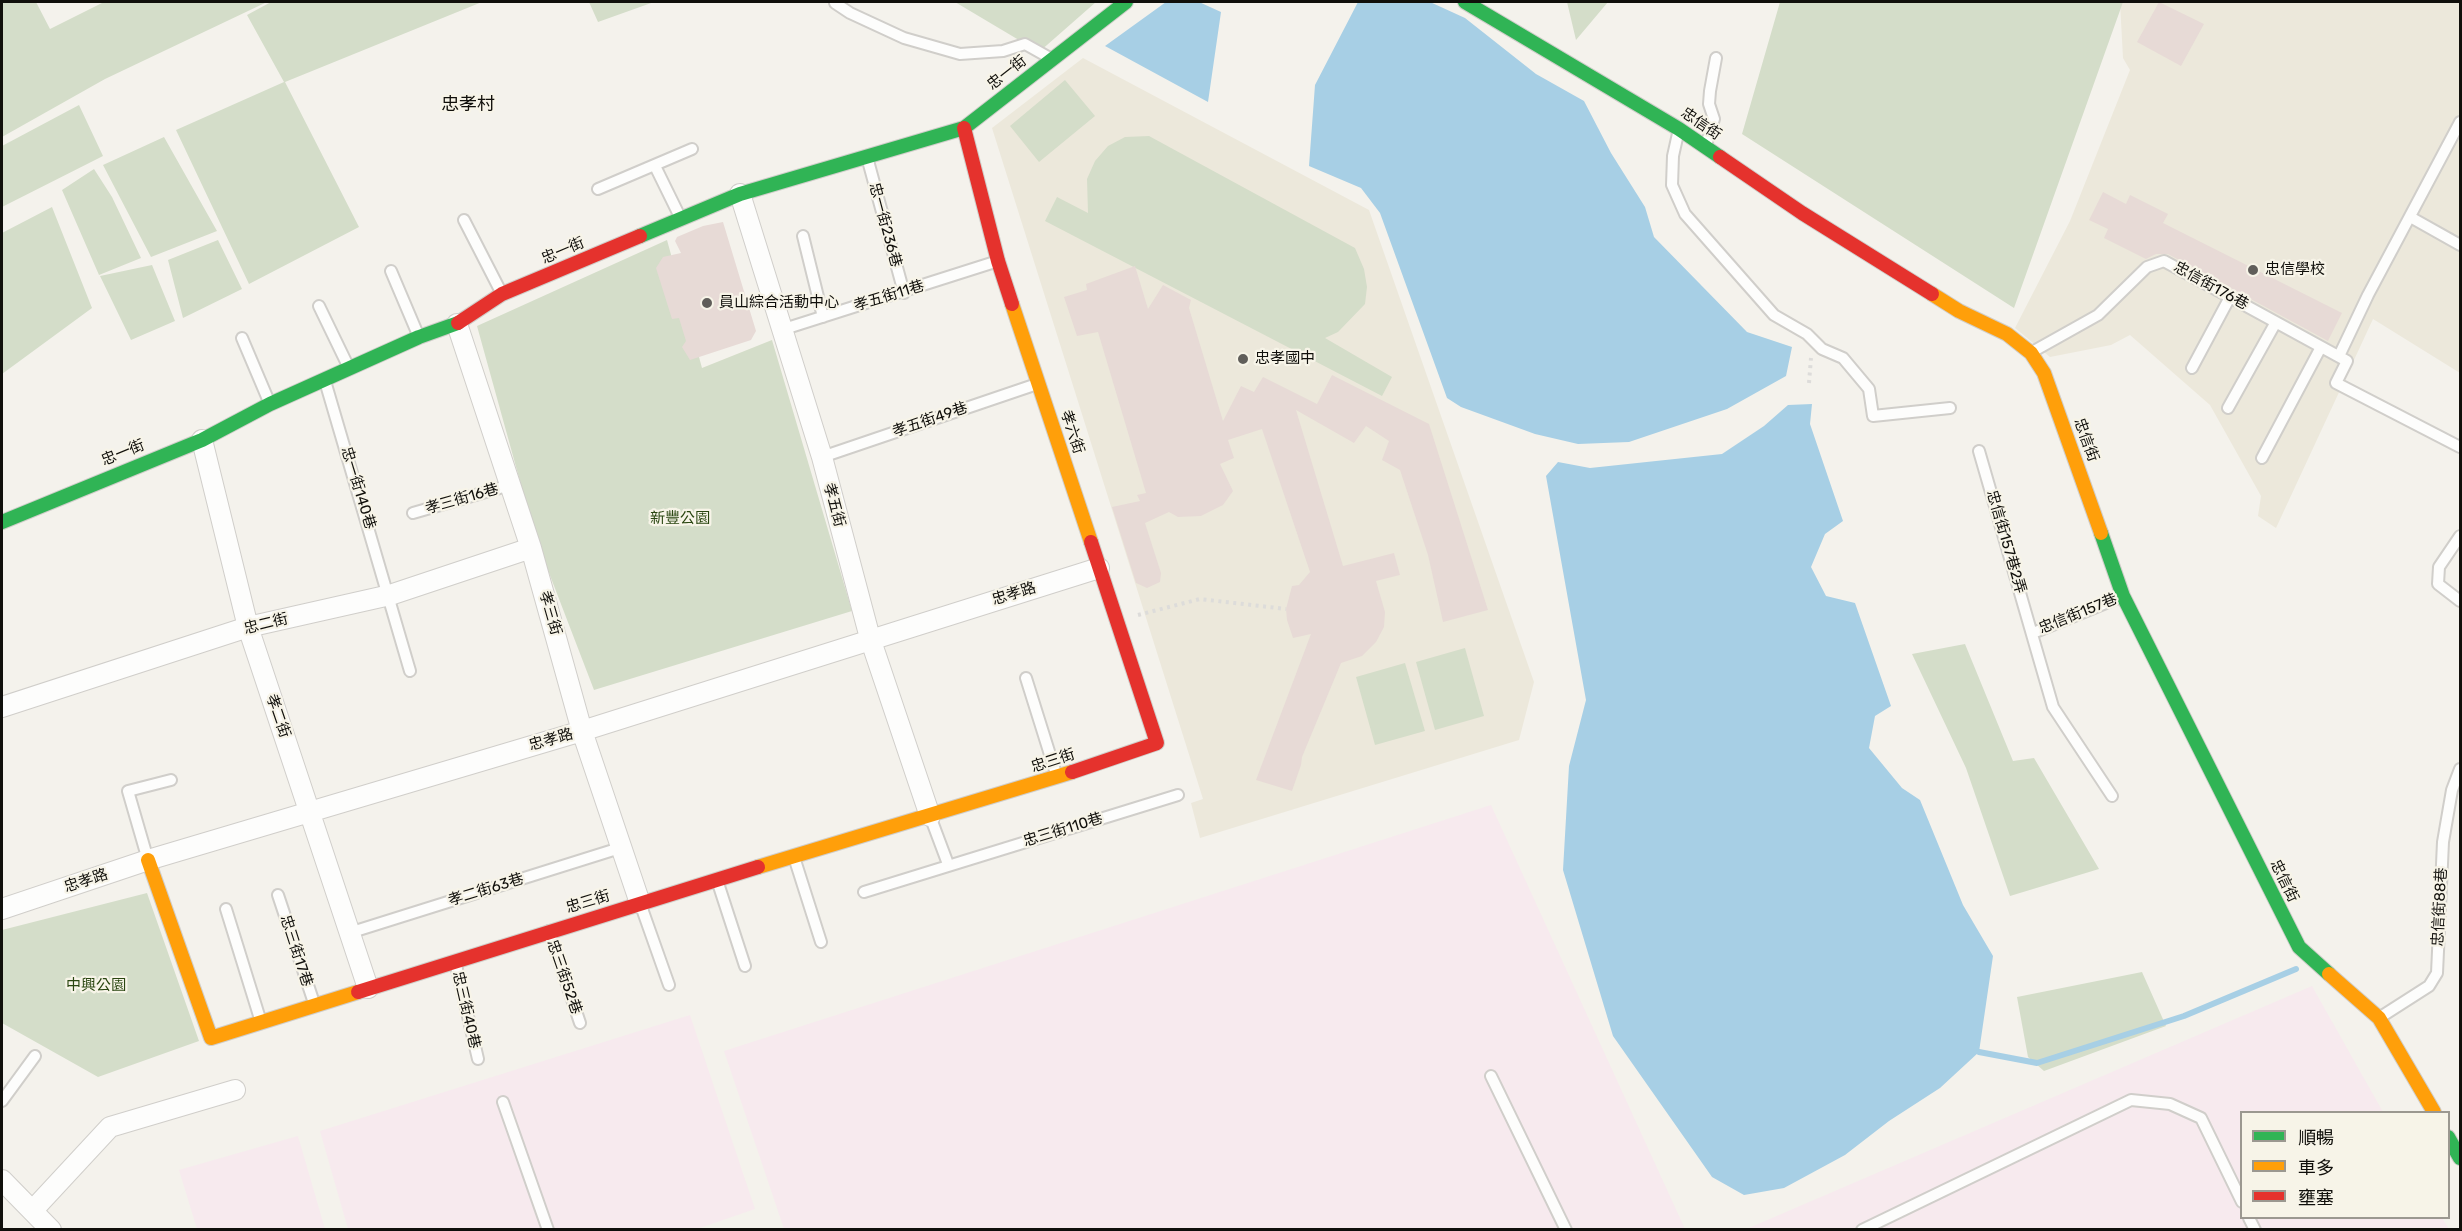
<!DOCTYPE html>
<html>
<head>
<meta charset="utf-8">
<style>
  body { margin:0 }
  #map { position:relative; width:2462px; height:1231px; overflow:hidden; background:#f4f2ec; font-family:Rubik,"Noto Sans TC",sans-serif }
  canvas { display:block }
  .frame { position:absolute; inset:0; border:3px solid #100f0b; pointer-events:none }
  .legend { position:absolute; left:2240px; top:1111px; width:210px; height:108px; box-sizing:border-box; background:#f7f4e8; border:2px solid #9b9890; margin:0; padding:8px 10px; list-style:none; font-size:18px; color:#100f0b }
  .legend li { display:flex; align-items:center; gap:12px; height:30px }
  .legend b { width:30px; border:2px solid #9b9890 }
</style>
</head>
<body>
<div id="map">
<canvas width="2462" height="1231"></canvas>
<div class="frame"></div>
<ul class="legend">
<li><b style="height:8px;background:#30b455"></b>順暢</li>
<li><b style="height:8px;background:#ff9f0a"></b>車多</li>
<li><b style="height:8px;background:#e5322d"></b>壅塞</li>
</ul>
</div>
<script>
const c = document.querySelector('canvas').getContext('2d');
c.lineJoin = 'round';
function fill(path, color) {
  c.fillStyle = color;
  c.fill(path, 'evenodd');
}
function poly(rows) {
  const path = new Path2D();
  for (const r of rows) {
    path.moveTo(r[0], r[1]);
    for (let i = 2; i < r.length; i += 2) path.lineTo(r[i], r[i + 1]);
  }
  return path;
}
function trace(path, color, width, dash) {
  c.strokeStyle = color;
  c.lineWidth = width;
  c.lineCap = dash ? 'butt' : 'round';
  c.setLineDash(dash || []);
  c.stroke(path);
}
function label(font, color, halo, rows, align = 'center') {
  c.font = font + ' Rubik,"Noto Sans TC",sans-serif';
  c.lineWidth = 4.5;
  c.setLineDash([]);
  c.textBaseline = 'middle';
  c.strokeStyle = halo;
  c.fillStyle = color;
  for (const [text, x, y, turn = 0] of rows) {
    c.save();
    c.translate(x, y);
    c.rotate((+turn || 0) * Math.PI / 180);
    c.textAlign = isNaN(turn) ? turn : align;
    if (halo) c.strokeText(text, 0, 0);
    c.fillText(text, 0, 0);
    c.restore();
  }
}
fill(poly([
  [2120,2,2460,2,2460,373,2373,319,2276,528,2258,516,2261,496,2210,405,2130,335,2111,345,2050,357,2015,328,2070,221,2130,70,2123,58],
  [1083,58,1369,210,1534,682,1519,740,1200,838,1191,803,1203,799,992,128]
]), '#ece8db');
fill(poly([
  [1491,805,1685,1229,784,1229,724,1051],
  [2312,986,2383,1112,2242,1112,2242,1218,2442,1218,2449,1229,1744,1230],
  [690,1015,755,1209,697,1229,348,1229,320,1131],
  [298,1136,325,1229,197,1229,179,1170]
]), '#f7eaee');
fill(poly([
  [2,2,36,2,50,29,104,2,267,2,105,79,2,137],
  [271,2,482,2,285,82,359,227,249,284,176,130,284,82,247,15],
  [589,2,654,2,598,22],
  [955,2,1096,2,1039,52],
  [1567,2,1608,2,1576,40],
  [1780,2,2123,2,2014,308,1742,134],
  [1065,80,1095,116,1039,162,1010,126],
  [79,105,103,156,2,207,2,146],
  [1149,136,1355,248,1364,269,1367,287,1365,304,1338,332,1325,338,1392,377,1382,396,1045,221,1057,197,1088,213,1087,179,1095,161,1108,146,1125,137],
  [164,137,217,231,151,257,103,165],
  [94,169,112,197,141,258,99,275,62,190],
  [52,207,92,308,2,374,2,233],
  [218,240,242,289,183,318,168,260],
  [667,240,702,368,772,340,852,611,594,690,536,539,477,326],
  [152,265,175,321,131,340,100,276],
  [1965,644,2013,761,2034,758,2099,869,2010,896,1966,768,1912,654],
  [1465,648,1484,716,1435,730,1416,662],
  [1405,663,1425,731,1375,745,1356,677],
  [147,893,199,1041,98,1077,2,1023,2,930],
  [2142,972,2166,1026,2044,1071,2028,1057,2017,997]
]), '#d4ddc9');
fill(poly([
  [1166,2,1199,2,1221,12,1208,102,1105,46],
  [1358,2,1430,2,1465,18,1536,74,1584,101,1611,153,1645,207,1654,237,1747,332,1792,347,1786,376,1727,409,1629,442,1578,444,1535,434,1461,407,1447,398,1380,213,1361,188,1309,166,1315,85],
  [1812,404,1810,424,1843,521,1825,534,1811,567,1826,596,1855,603,1891,706,1875,716,1869,748,1902,788,1920,800,1963,905,1993,956,1979,1052,1940,1088,1889,1121,1845,1155,1784,1188,1744,1195,1712,1177,1613,1036,1563,870,1569,766,1586,700,1546,476,1558,462,1590,468,1722,454,1764,426,1788,405]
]), '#a7cfe5');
trace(poly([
  [1979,1052,2037,1063,2184,1016,2296,969]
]), '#a7cfe5', 6);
fill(poly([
  [2159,2,2204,24,2181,66,2137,42],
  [2103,192,2126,204,2130,195,2168,214,2163,223,2342,313,2328,341,2168,254,2156,254,2146,259,2104,238,2108,229,2089,220],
  [723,222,756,331,751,340,690,360,682,347,686,341,679,318,672,319,656,268,663,257,681,253,675,241,677,237,703,226],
  [1135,266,1148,309,1163,285,1191,300,1189,308,1223,421,1241,386,1254,392,1263,377,1317,404,1332,375,1429,424,1488,610,1443,622,1428,555,1400,470,1382,460,1389,441,1366,426,1354,443,1296,410,1343,566,1394,553,1400,575,1376,581,1385,612,1384,627,1376,642,1362,656,1341,663,1302,757,1301,765,1292,791,1256,780,1311,634,1293,638,1287,620,1286,609,1292,586,1299,585,1310,572,1262,429,1228,440,1234,458,1220,464,1233,491,1223,505,1201,516,1178,517,1169,512,1145,523,1161,573,1160,582,1147,588,1136,583,1112,507,1140,501,1137,495,1146,493,1098,332,1077,336,1064,297,1087,290,1086,284]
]), '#e7dad6');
const lane = poly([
  [835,3,850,13,904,38,960,54,1003,51,1025,44,1050,58],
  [1679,129,1673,156,1672,185,1685,214,1774,315,1807,334,1822,349,1843,358,1869,389,1873,416,1950,408],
  [1706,145,1714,119,1709,104,1710,91,1716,58],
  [867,157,904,293],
  [655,166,681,219],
  [598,189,692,149],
  [2412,218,2460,245],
  [464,220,502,294],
  [803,236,823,317],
  [391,271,419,337],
  [319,306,349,368],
  [781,330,998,261],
  [242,338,270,404],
  [2032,352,2098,315,2147,267,2164,261,2347,361,2336,383,2460,447],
  [2339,356,2368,295,2460,122],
  [2192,368,2230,297],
  [325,381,410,671],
  [2228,408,2276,322],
  [1979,451,2053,707,2112,796],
  [822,457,1037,384],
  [2262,458,2321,347],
  [413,513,510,485],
  [2460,536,2439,567,2438,584,2460,601],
  [2033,633,2123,596],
  [1026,678,1057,777],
  [930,816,948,864],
  [794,857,821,942],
  [148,860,128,791,171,780],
  [717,880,745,966],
  [864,892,1178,795],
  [278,895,315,1006],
  [640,903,669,985],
  [226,909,261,1022],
  [549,931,580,1023],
  [349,933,623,847],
  [455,961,478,1059],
  [2379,1018,2429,986,2437,973,2443,842,2452,790,2460,769],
  [1491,1076,1566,1230],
  [2,1101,35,1056],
  [503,1102,548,1230],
  [2249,1218,2255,1230],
  [1862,1230,2131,1100,2170,1104,2201,1118,2242,1202]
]);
const street = poly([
  [740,194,822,457,870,638,930,816],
  [457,324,531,548,582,731,640,903],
  [202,440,248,627,368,988],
  [2,707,248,627,390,595,531,548],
  [2,909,148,860,582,731,1099,568],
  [2,1180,51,1230],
  [33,1210,110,1127,235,1090]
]);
const fast = poly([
  [1465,2,1679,129,1720,157],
  [640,236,740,194,964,128,1126,2],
  [2,522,202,440,270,404,419,337,458,323],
  [2101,533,2123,596,2299,947,2329,974],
  [2448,1137,2460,1158]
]);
const slow = poly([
  [1932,294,1959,311,2007,334,2031,353,2044,373,2101,533],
  [1012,304,1091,542],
  [148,860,211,1038,358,992],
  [758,867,1072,772],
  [2329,974,2379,1018,2434,1112]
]);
const jam = poly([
  [964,128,998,261,1012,304],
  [1720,157,1802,213,1932,294],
  [458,323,502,294,640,236],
  [1072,772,1157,743,1091,542],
  [358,992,758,867]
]);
trace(lane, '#d0ceca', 14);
trace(street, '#d0ceca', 22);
trace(fast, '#d0ceca', 16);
trace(slow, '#d0ceca', 16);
trace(jam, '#d0ceca', 16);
trace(poly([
  [1809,383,1811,358],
  [1138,615,1200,599,1286,609]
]), '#dddcda', 4, [3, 4.5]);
trace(lane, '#fdfdfc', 10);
trace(street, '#fdfdfc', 20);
trace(fast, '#30b455', 14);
trace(slow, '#ff9f0a', 14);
trace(jam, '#e5322d', 14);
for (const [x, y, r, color] of [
  [2253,270,6,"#605e5a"],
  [707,303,6,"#605e5a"],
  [1243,359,6,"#605e5a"]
]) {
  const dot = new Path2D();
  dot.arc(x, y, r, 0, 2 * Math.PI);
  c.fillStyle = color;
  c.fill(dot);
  trace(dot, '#f7f4e8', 2);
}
label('15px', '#100f0b', '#f7f4e8', [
  ["忠一街",1007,73,-38],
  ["忠信街",1701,124,34],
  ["忠一街236巷",885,225,75],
  ["忠一街",563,251,-23],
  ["忠信街176巷",2211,286,29],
  ["孝五街11巷",889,296,-17],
  ["孝五街49巷",930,420,-19],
  ["孝六街",1072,432,72],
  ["忠信街",2086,440,70],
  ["忠一街",123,453,-22],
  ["忠一街140巷",358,488,73],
  ["孝三街16巷",462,499,-16],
  ["孝五街",834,505,75],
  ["忠信街157巷2弄",2006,542,74],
  ["忠孝路",1014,594,-17],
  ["孝三街",550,613,74],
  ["忠信街157巷",2078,614,-22],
  ["忠二街",266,624,-14],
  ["孝二街",278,716,71],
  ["忠孝路",551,740,-16],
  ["忠三街",1053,761,-18],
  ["忠三街110巷",1063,830,-17],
  ["忠孝路",86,881,-18],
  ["忠信街",2284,881,64],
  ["孝二街63巷",486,890,-17],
  ["忠三街",588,902,-17],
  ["忠信街88巷",2440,907,-87],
  ["忠三街17巷",296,951,72],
  ["忠三街52巷",564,977,71],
  ["忠三街40巷",466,1010,77]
]);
label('15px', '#100f0b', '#f7f4e8', [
  ["忠信學校",2265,270],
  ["員山綜合活動中心",719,303],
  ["忠孝國中",1255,359]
], 'left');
label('15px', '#2a4611', '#f7f4e8', [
  ["新豐公園",680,519],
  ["中興公園",96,986]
]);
label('18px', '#100f0b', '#f7f4e8', [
  ["忠孝村",468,105]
]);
</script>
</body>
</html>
